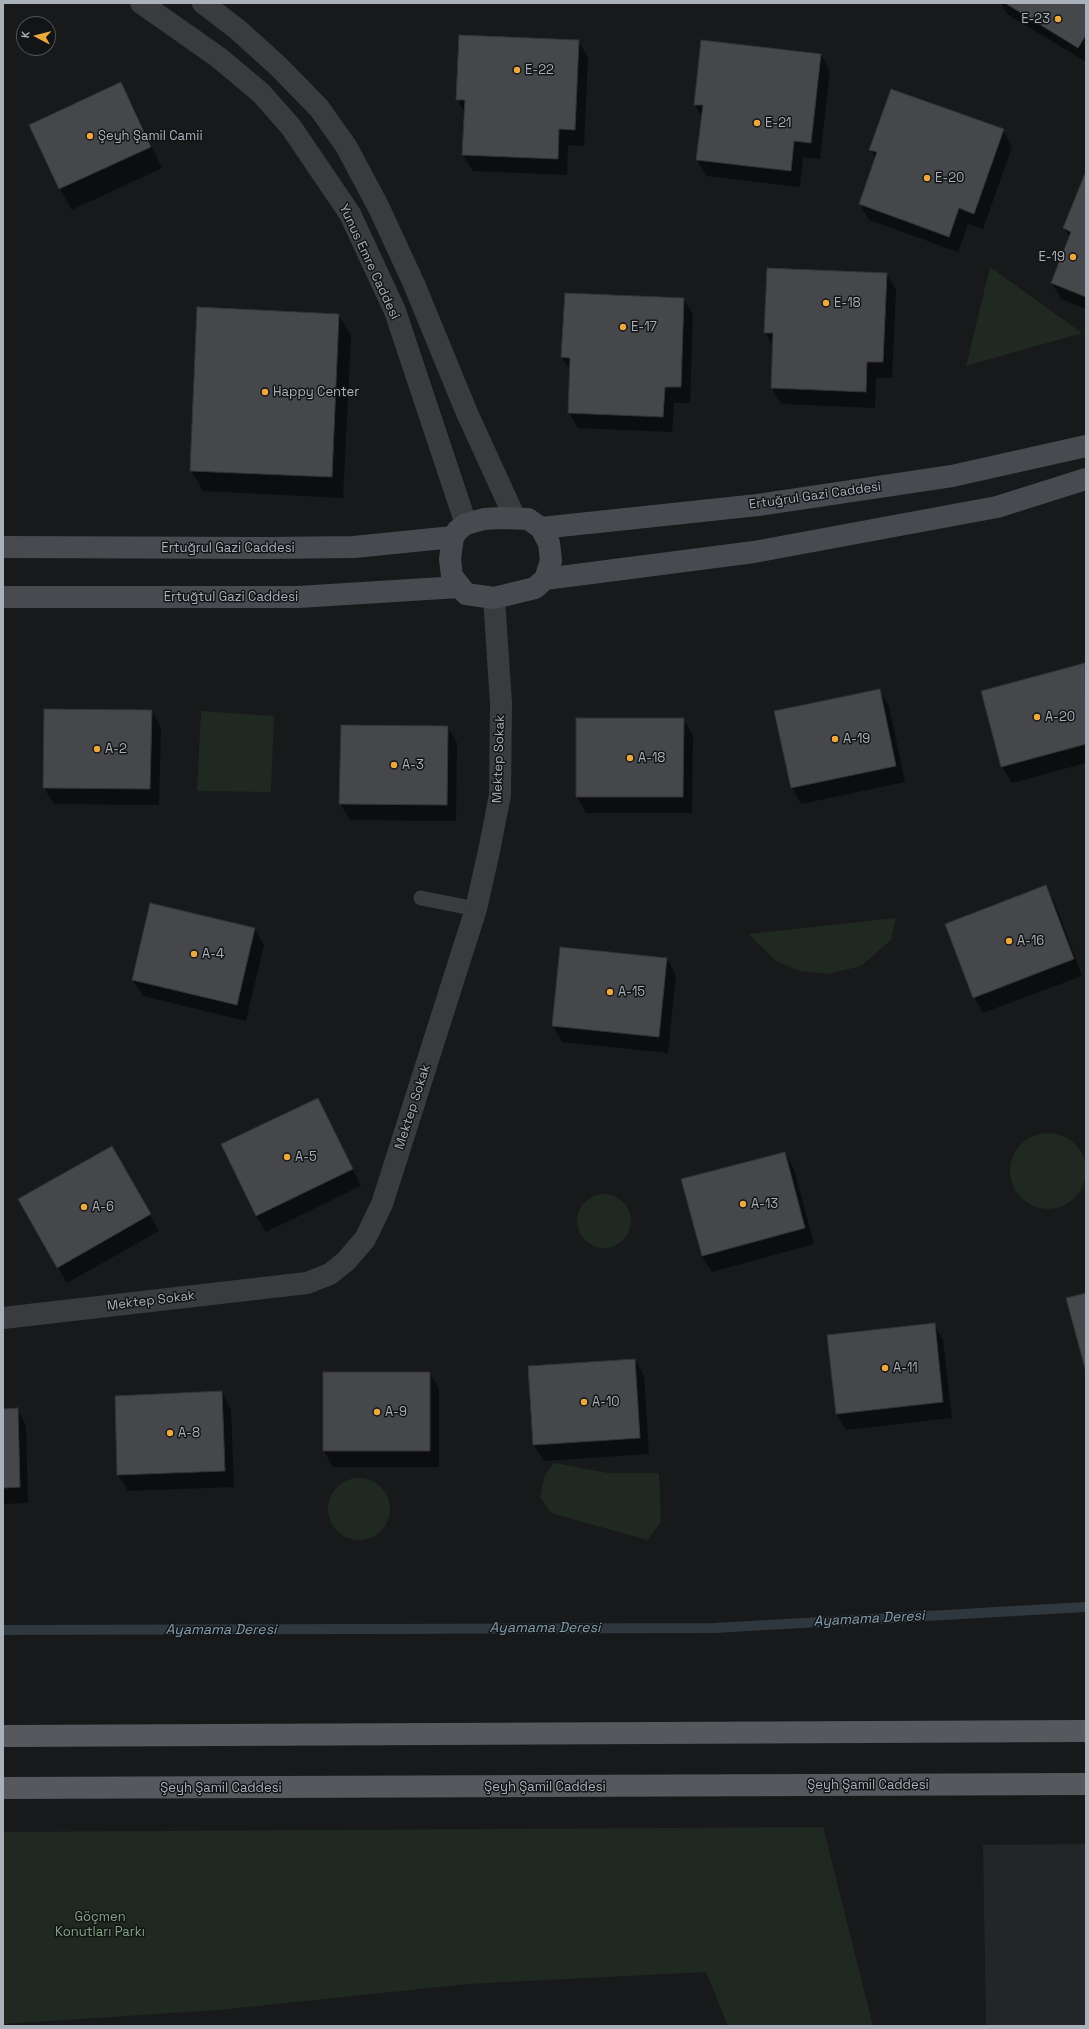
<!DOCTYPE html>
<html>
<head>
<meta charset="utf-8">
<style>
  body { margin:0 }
  #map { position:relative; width:1089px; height:2029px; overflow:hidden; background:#18191b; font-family:"Space Grotesk",sans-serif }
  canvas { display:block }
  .frame { position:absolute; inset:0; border:4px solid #abb1ba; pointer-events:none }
  .north { position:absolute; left:16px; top:16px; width:40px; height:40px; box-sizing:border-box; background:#131416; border:1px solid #505358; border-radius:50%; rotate:277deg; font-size:11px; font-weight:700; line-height:16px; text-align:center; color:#abb1ba }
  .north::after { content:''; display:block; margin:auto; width:14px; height:18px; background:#eda83e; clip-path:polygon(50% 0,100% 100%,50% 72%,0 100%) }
</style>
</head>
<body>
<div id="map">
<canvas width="1089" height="2029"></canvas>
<div class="frame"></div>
<div class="north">K</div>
</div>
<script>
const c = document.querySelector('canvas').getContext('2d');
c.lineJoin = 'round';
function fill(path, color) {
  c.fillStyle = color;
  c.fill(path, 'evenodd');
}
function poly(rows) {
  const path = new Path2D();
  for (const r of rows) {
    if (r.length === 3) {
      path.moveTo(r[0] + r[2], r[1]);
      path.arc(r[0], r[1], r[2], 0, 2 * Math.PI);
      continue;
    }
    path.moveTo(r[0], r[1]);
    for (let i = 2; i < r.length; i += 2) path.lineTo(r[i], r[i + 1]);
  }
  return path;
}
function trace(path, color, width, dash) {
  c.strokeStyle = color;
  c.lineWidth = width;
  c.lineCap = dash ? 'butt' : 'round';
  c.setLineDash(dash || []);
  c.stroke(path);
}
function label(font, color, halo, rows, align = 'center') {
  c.font = font + ' "Space Grotesk",sans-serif';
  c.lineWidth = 3;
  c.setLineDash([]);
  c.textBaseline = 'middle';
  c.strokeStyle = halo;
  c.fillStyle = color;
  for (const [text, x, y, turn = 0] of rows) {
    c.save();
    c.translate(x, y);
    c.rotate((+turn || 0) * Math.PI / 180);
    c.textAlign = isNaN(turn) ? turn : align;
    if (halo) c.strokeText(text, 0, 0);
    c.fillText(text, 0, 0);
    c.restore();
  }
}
fill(poly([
  [1086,1844,1086,2026,986,2026,983,1845]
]), '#242528');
fill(poly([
  [990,267,1082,333,966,366],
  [201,711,274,716,271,792,197,791],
  [896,918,891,940,861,966,828,974,799,971,776,961,748,934],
  [1048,1171,38],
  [604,1221,27],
  [554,1463,608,1473,659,1473,661,1522,647,1540,551,1513,540,1497,545,1475],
  [359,1509,31],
  [823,1827,873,2026,728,2026,706,1972,468,1984,219,2010,3,2024,3,1832]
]), '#202921');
fill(poly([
  [1001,3,1086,3,1086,62,1007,14],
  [578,41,588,57,584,146,568,145,567,175,473,171,463,155,465,113,457,99],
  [821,55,830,71,820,159,803,157,800,187,706,176,697,160,702,117,695,105],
  [120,83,132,104,162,168,72,210,60,189,31,125],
  [1003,130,1012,147,983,229,968,224,958,252,869,220,860,204,876,159,870,149],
  [1086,174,1086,309,1061,299,1052,283,1070,238,1064,228],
  [887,274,896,290,892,378,876,378,875,408,781,404,772,388,773,346,765,332],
  [684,299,693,315,690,403,674,403,672,432,578,428,569,412,570,371,562,357],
  [339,315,351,336,343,498,203,491,191,470],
  [1085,664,1086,763,1012,783,1002,767],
  [879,690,889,706,905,782,801,804,792,788,776,711],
  [152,711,161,728,159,805,54,804,44,788],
  [577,719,683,719,693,735,692,813,586,813,577,797],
  [448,727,457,743,456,821,350,820,340,803],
  [1045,886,1055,903,1082,976,983,1013,974,997],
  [255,929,264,945,246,1021,143,996,133,980],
  [667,959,676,975,668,1053,562,1042,553,1026],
  [318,1099,361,1186,266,1232,256,1216],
  [111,1147,159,1231,67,1283,19,1200],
  [785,1153,794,1169,814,1244,712,1272,702,1256],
  [934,1324,943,1340,952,1418,846,1430,837,1414],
  [635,1360,644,1376,649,1454,544,1461,534,1445,529,1367],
  [324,1373,430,1373,439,1389,439,1467,333,1467,324,1451],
  [222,1392,231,1409,234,1487,128,1491,118,1475],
  [17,1409,26,1425,28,1503,3,1504,3,1410]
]), '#0007');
trace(poly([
  [3,1630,714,1628,1086,1607]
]), '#2f383e', 10);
const building = poly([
  [1005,3,1086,3,1086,35,1078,48,1005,3],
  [459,35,579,40,575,130,559,129,558,159,462,155,465,100,456,100,459,35],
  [701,40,821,54,811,143,794,141,791,171,696,160,703,105,694,105,701,40],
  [121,82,151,147,59,189,29,125,121,82],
  [891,89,1004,129,974,214,959,208,949,237,859,204,877,152,869,150,891,89],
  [1086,171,1086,297,1051,283,1071,232,1063,228,1086,171],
  [767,268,887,273,883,362,867,362,866,392,771,388,773,333,764,333,767,268],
  [565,293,684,298,681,387,665,387,663,417,568,413,570,358,561,357,565,293],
  [197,307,339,314,332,477,190,471,197,307],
  [1085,663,1086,744,1001,767,981,691,1085,663],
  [880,689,896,766,791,788,774,711,880,689],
  [44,709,152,710,150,789,43,788,44,709],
  [576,718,684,718,683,797,576,797,576,718],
  [341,725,448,726,447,805,339,804,341,725],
  [1046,885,1074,959,973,998,945,924,1046,885],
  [150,903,255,928,237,1005,132,980,150,903],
  [560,947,667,958,659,1037,552,1026,560,947],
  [318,1098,353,1169,256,1216,221,1144,318,1098],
  [112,1146,151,1214,57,1268,18,1199,112,1146],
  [785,1152,805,1228,702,1256,681,1179,785,1152],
  [1086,1293,1086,1372,1066,1298,1086,1293],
  [935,1323,943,1402,836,1414,827,1335,935,1323],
  [635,1359,640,1438,533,1445,528,1366,635,1359],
  [323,1372,430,1372,430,1451,323,1451,323,1372],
  [222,1391,225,1471,117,1475,115,1396,222,1391],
  [18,1408,20,1487,3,1488,3,1409,18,1408]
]);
fill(building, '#45474a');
trace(building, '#323336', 1);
trace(poly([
  [421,898,476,909]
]), '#3a3b3f', 15);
trace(poly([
  [141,3,218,57,261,93,291,127,350,214,395,311,466,524],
  [203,3,237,29,278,66,319,108,346,146,379,208,414,284,467,413,515,518],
  [3,1318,307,1283,330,1274,346,1261,365,1239,382,1204,476,909,489,851,500,795,501,703,494,598]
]), '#3a3b3f', 22);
trace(poly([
  [501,518,528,519,541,528,549,543,551,561,545,579,535,588,494,598,466,594,452,576,450,559,453,537,458,530,466,524,484,519,501,518],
  [541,528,758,505,952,476,1086,446],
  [3,547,267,548,354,547,453,537],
  [545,579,754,552,997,507,1086,479],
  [3,597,298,597,459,587]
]), '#484a4f', 22);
trace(poly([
  [3,1736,1086,1731],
  [3,1788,1086,1784]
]), '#56585e', 22);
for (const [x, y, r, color] of [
  [1058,19,4,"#eda83e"],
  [517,70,4,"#eda83e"],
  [757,123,4,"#eda83e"],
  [90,136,4,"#eda83e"],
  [927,178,4,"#eda83e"],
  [1073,257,4,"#eda83e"],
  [826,303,4,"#eda83e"],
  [623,327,4,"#eda83e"],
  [265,392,4,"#eda83e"],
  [1037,717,4,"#eda83e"],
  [835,739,4,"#eda83e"],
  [97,749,4,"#eda83e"],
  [630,758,4,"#eda83e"],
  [394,765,4,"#eda83e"],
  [1009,941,4,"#eda83e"],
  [194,954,4,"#eda83e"],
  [610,992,4,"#eda83e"],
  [287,1157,4,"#eda83e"],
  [743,1204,4,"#eda83e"],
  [84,1207,4,"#eda83e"],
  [885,1368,4,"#eda83e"],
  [584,1402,4,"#eda83e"],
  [377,1412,4,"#eda83e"],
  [170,1433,4,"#eda83e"]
]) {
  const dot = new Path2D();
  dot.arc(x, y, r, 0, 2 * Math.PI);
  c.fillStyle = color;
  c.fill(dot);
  trace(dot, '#131416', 1.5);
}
label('13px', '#abb1ba', '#131416', [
  ["E-23",1050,19,"right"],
  ["E-22",525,70],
  ["E-21",765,123],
  ["Şeyh Şamil Camii",98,136],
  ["E-20",935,178],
  ["E-19",1065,257,"right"],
  ["E-18",834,303],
  ["E-17",631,327],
  ["Happy Center",273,392],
  ["A-20",1045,717],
  ["A-19",843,739],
  ["A-2",105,749],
  ["A-18",638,758],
  ["A-3",402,765],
  ["A-16",1017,941],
  ["A-4",202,954],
  ["A-15",618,992],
  ["A-5",295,1157],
  ["A-13",751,1204],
  ["A-6",92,1207],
  ["A-11",893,1368],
  ["A-10",592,1402],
  ["A-9",385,1412],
  ["A-8",178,1433]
], 'left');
label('13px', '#abb1ba', '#131416', [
  ["Yunus Emre Caddesi",369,262,65],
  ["Ertuğrul Gazi Caddesi",815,496,-8],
  ["Ertuğrul Gazi Caddesi",228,548],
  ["Ertuğtul Gazi Caddesi",231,597],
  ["Mektep Sokak",499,759,-88],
  ["Mektep Sokak",413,1107,-72],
  ["Mektep Sokak",151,1301,-7],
  ["Şeyh Şamil Caddesi",868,1785],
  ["Şeyh Şamil Caddesi",545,1787],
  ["Şeyh Şamil Caddesi",221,1788]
]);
label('13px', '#83a483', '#131416', [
  ["Göçmen",100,1917],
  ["Konutları Parkı",100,1932]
]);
label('italic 14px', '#83a0b3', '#131416', [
  ["Ayamama Deresi",869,1619,-3],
  ["Ayamama Deresi",545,1628],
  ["Ayamama Deresi",221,1630]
]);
</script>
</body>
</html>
